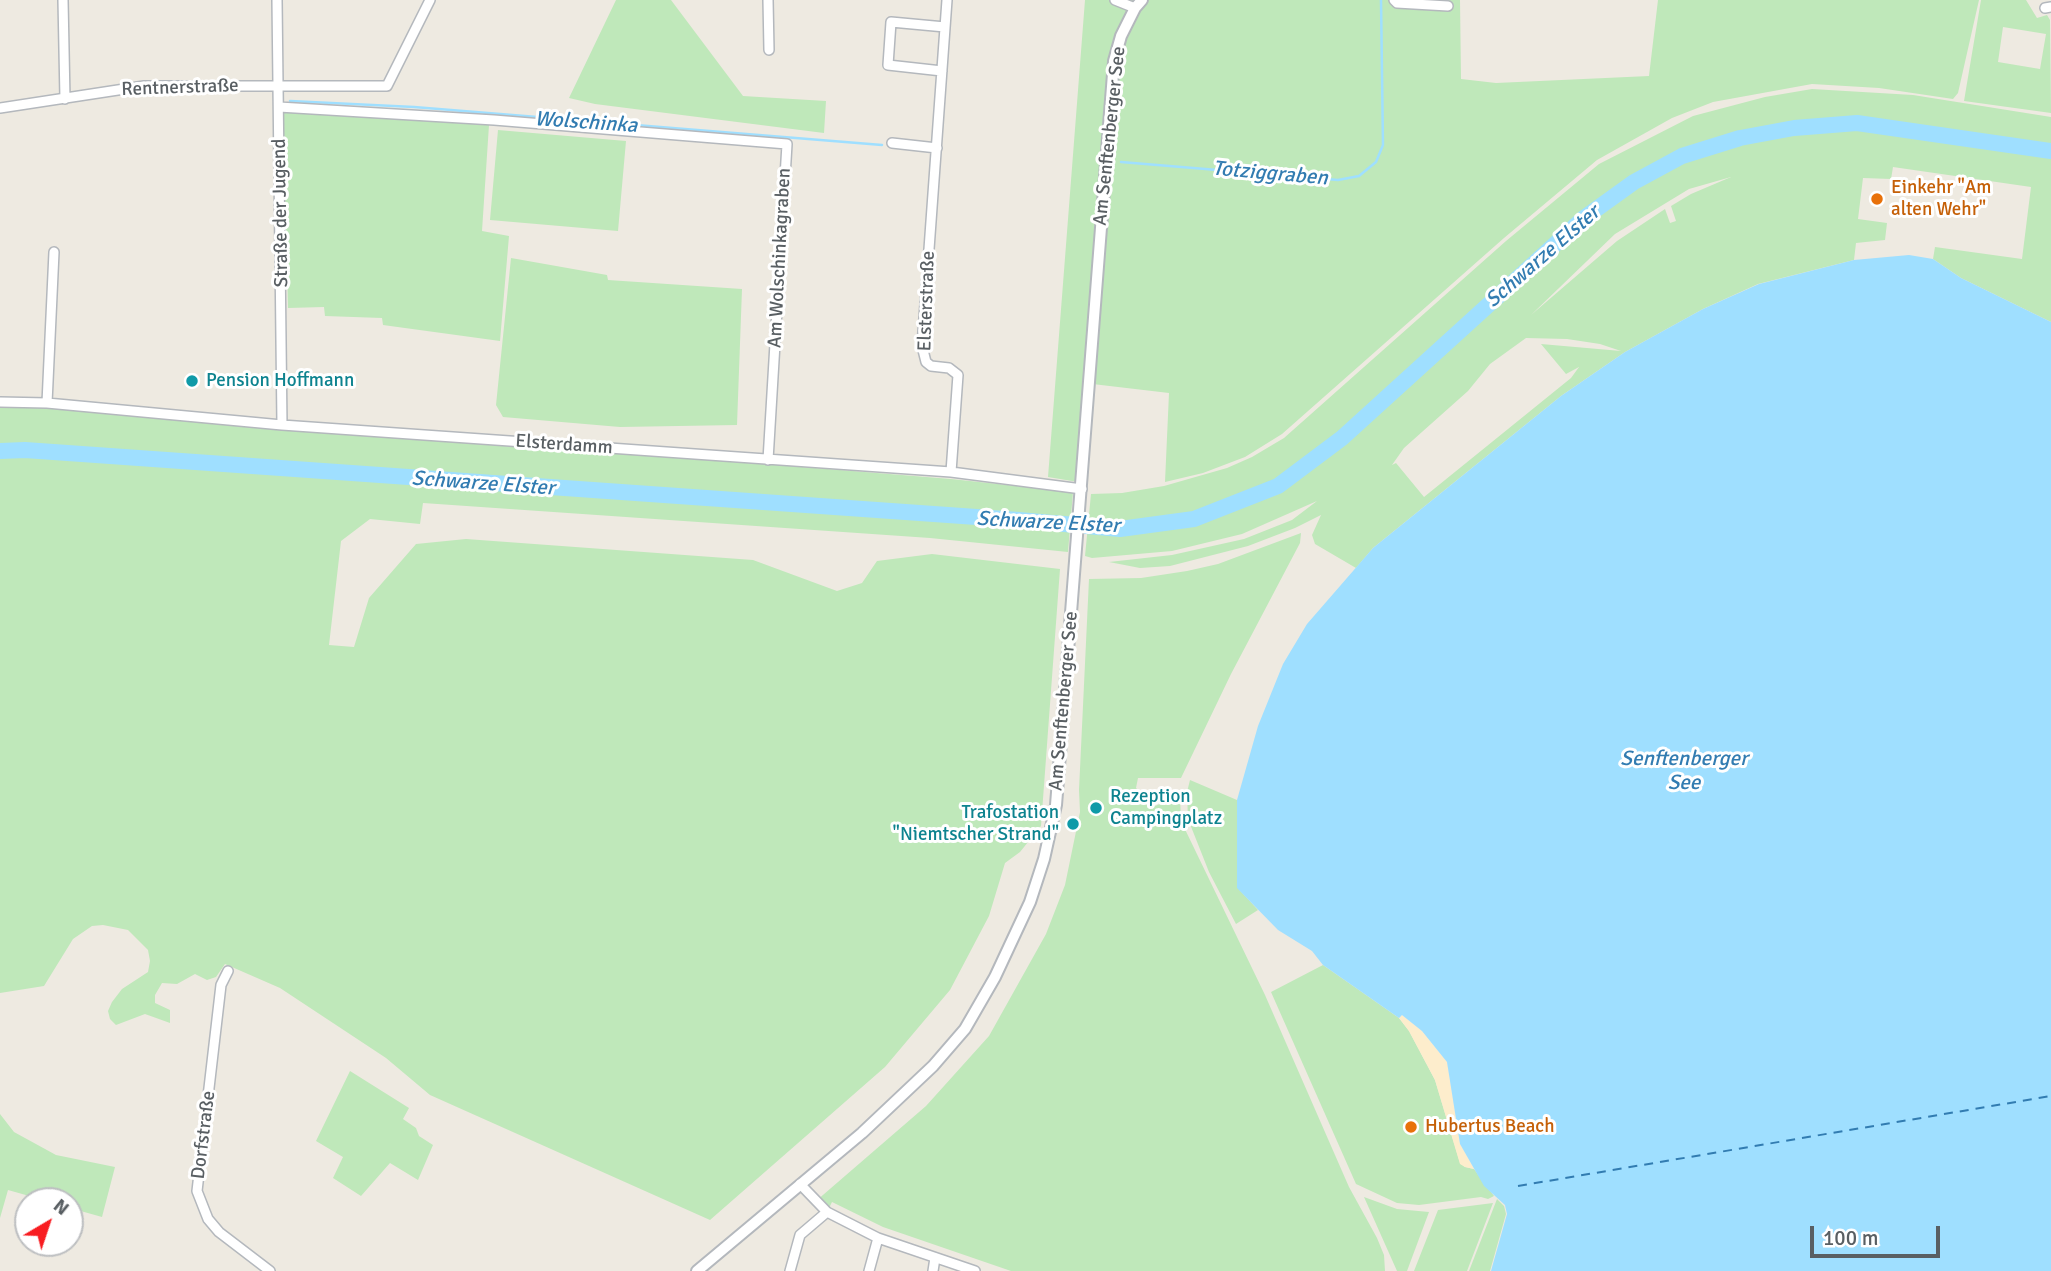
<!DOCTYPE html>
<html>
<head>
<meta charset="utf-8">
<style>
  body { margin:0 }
  #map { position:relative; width:2051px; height:1271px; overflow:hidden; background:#eeeae1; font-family:Signika,sans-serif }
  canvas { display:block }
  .north { position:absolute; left:14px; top:1187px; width:70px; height:70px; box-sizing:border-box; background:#fff; border:2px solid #bdbfc1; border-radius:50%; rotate:39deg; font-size:19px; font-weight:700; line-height:28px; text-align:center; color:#595f63 }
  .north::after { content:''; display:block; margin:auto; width:24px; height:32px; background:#f81d21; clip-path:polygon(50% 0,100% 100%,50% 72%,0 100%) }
  .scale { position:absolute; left:1810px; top:1226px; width:130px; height:32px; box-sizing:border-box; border:4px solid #595f63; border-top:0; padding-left:9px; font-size:21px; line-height:24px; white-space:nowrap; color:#595f63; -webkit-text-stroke:5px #fff; paint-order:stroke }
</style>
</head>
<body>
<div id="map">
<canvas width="2051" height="1271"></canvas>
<div class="north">N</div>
<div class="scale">100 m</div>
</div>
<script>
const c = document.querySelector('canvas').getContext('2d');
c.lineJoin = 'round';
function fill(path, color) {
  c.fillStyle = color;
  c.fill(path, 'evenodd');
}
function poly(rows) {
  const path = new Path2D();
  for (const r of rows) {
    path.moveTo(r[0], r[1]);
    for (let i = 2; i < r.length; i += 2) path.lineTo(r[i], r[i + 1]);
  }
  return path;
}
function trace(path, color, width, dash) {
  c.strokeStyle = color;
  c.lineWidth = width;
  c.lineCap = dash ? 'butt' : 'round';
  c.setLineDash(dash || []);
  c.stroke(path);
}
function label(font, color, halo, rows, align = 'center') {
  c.font = font + ' Signika,sans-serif';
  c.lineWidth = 6;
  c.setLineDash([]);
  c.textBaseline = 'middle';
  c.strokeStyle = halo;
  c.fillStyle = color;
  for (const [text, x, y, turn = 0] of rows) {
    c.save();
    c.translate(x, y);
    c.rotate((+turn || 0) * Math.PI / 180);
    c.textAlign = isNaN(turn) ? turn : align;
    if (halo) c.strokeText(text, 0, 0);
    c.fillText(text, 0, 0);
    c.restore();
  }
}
fill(poly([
  [616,0,671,0,743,96,826,101,824,133,595,104,569,98],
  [1085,0,1460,0,1461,79,1496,83,1649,76,1658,0,1979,0,1958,93,1953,99,1879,88,1812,84,1713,102,1672,118,1597,160,1504,238,1282,434,1245,457,1203,473,1165,482,1169,393,1084,383,1078,482,1048,477],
  [1981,0,2026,0,2037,18,2047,15,2050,20,2051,113,1964,101],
  [2003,27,2046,34,2040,69,1998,62],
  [1812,89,1913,95,2051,117,2051,322,1961,278,1933,259,1935,247,2022,259,2031,187,1893,167,1891,179,1863,178,1858,219,1887,223,1885,240,1856,243,1854,260,1758,284,1703,309,1625,352,1561,396,1373,548,1356,568,1315,544,1312,535,1321,515,1295,528,1248,546,1170,566,1140,568,1109,562,1172,555,1244,539,1292,520,1317,501,1242,534,1172,551,1092,558,1085,556,1091,494,1122,493,1164,486,1227,468,1252,457,1284,438,1506,241,1599,164,1693,116,1765,97],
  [1731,177,1691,194,1671,206,1676,221,1670,223,1665,209,1617,241,1531,315,1615,234,1689,189],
  [1526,338,1567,339,1600,344,1621,351,1541,344,1566,374,1579,367,1571,378,1424,497,1396,463,1392,465,1404,448,1468,391,1490,364],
  [283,111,489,125,482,231,509,236,500,341,383,325,382,318,325,316,324,307,288,308],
  [498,130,626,141,618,231,490,220],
  [511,258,607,275,608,280,742,289,737,425,620,427,503,417,496,405],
  [0,402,951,479,1073,492,1068,552,930,538,423,503,420,524,370,519,341,541,329,645,354,647,369,598,416,544,466,539,753,560,837,591,862,583,877,561,932,554,1060,569,1041,826,1020,852,1005,863,989,916,950,990,885,1067,710,1220,430,1095,386,1058,280,988,225,964,216,977,207,980,195,974,177,984,162,983,155,995,155,1003,170,1010,170,1023,145,1014,116,1025,110,1019,108,1011,112,1002,122,989,148,972,150,961,148,950,128,930,103,925,92,926,73,939,44,986,0,993],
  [1301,533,1300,543,1231,674,1181,778,1138,778,1136,788,1155,806,1180,796,1181,821,1265,995,1349,1187,1377,1238,1384,1255,1385,1271,1011,1271,883,1227,832,1202,827,1212,816,1201,926,1106,989,1036,1046,934,1065,885,1080,812,1079,790,1089,579,1141,578,1187,571,1218,564],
  [1190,780,1237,800,1237,887,1258,910,1236,924,1209,872,1188,819,1187,792],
  [1323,965,1399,1018,1409,1031,1435,1080,1460,1163,1465,1167,1474,1169,1494,1196,1488,1199,1481,1197,1419,1205,1397,1203,1356,1184,1271,992],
  [350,1071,409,1108,403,1119,416,1128,419,1136,433,1145,418,1180,390,1163,361,1196,333,1178,343,1157,316,1141],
  [0,1114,14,1132,56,1155,115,1167,102,1217,70,1208,70,1201,47,1201,8,1190,0,1218],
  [1364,1197,1397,1209,1429,1212,1407,1271,1397,1271],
  [1497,1199,1504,1206,1506,1214,1490,1271,1469,1271],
  [1493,1203,1467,1271,1414,1271,1438,1210]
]), '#bfe8ba');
fill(poly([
  [1402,1015,1422,1031,1447,1062,1460,1144,1474,1169,1465,1167,1460,1164,1435,1080,1409,1031,1399,1018]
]), '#fdedcc');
fill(poly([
  [1909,255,1933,259,1961,278,2051,322,2051,1271,1491,1271,1507,1214,1505,1205,1484,1186,1460,1144,1447,1062,1422,1031,1402,1015,1399,1018,1323,965,1312,951,1278,930,1237,888,1237,800,1258,726,1283,664,1307,624,1373,548,1561,396,1625,352,1703,309,1759,284,1854,260]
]), '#9fdfff');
trace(poly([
  [290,101,414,107,882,145],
  [1121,162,1338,180,1359,176,1376,162,1383,145,1381,0]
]), '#9fdfff', 2.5);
trace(poly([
  [0,451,25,450,1019,520,1120,529,1194,519,1278,486,1342,438,1584,218,1634,182,1682,156,1740,138,1794,128,1857,123,2051,151]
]), '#9fdfff', 16);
trace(poly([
  [1518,1186,2051,1096]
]), '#327cb1', 2, [9, 7]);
const minor = poly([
  [63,0,65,99],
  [277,0,282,425],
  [768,0,769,50],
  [947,0,922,346,926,362,931,366,949,368,958,375,951,472],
  [1115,0,1135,8],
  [1394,0,1397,3,1448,6],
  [2045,8,2051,7],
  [942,71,888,65,891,22,945,27],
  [279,107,494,120,787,144,768,460],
  [0,108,144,86,387,86,430,0],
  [892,143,937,148],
  [0,402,47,403,282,425,951,472,1082,489],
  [47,403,54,252],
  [228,971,221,985,197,1191,208,1219,219,1232,270,1271],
  [800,1184,827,1212,878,1238,975,1271],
  [790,1271,800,1235,827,1212],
  [869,1271,878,1238],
  [933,1271,935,1258]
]);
const tertiary = poly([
  [697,1271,862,1133,933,1066,965,1029,995,977,1030,902,1044,859,1056,805,1114,61,1121,36,1135,8,1142,0]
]);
trace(minor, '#b4b8bd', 12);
trace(tertiary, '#b4b8bd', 14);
trace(minor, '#fff', 9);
trace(tertiary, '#fff', 10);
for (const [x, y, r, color] of [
  [1877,199,7,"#e8710a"],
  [192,381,7,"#0f9aa8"],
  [1096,808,7,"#0f9aa8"],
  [1073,824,7,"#0f9aa8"],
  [1411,1127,7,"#e8710a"]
]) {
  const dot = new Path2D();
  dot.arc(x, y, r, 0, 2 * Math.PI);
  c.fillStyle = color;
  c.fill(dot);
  trace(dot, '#fff', 2.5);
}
label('19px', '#595f63', '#fff', [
  ["Rentnerstraße",180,88,-2],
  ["Am Senftenberger See",1110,136,-84],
  ["Straße der Jugend",281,213,-91],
  ["Am Wolschinkagraben",780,258,-87],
  ["Elsterstraße",927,301,-88],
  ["Elsterdamm",564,445,4],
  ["Am Senftenberger See",1064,701,-85],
  ["Dorfstraße",204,1135,-83]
]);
label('19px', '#c56008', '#fff', [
  ["Einkehr \"Am",1891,188],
  ["alten Wehr\"",1891,210],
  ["Hubertus Beach",1425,1127]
], 'left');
label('19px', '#0d838f', '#fff', [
  ["Pension Hoffmann",206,381],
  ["Rezeption",1110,797],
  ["Campingplatz",1110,819],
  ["Trafostation",1059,813,"right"],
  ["\"Niemtscher Strand\"",1059,835,"right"]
], 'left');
label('italic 21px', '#327cb1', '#fff', [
  ["Wolschinka",586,123,4],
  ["Totziggraben",1270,174,5],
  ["Schwarze Elster",1543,257,-41],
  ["Schwarze Elster",483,484,4],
  ["Schwarze Elster",1048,523,3],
  ["Senftenberger",1684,759],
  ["See",1684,783]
]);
</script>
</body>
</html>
